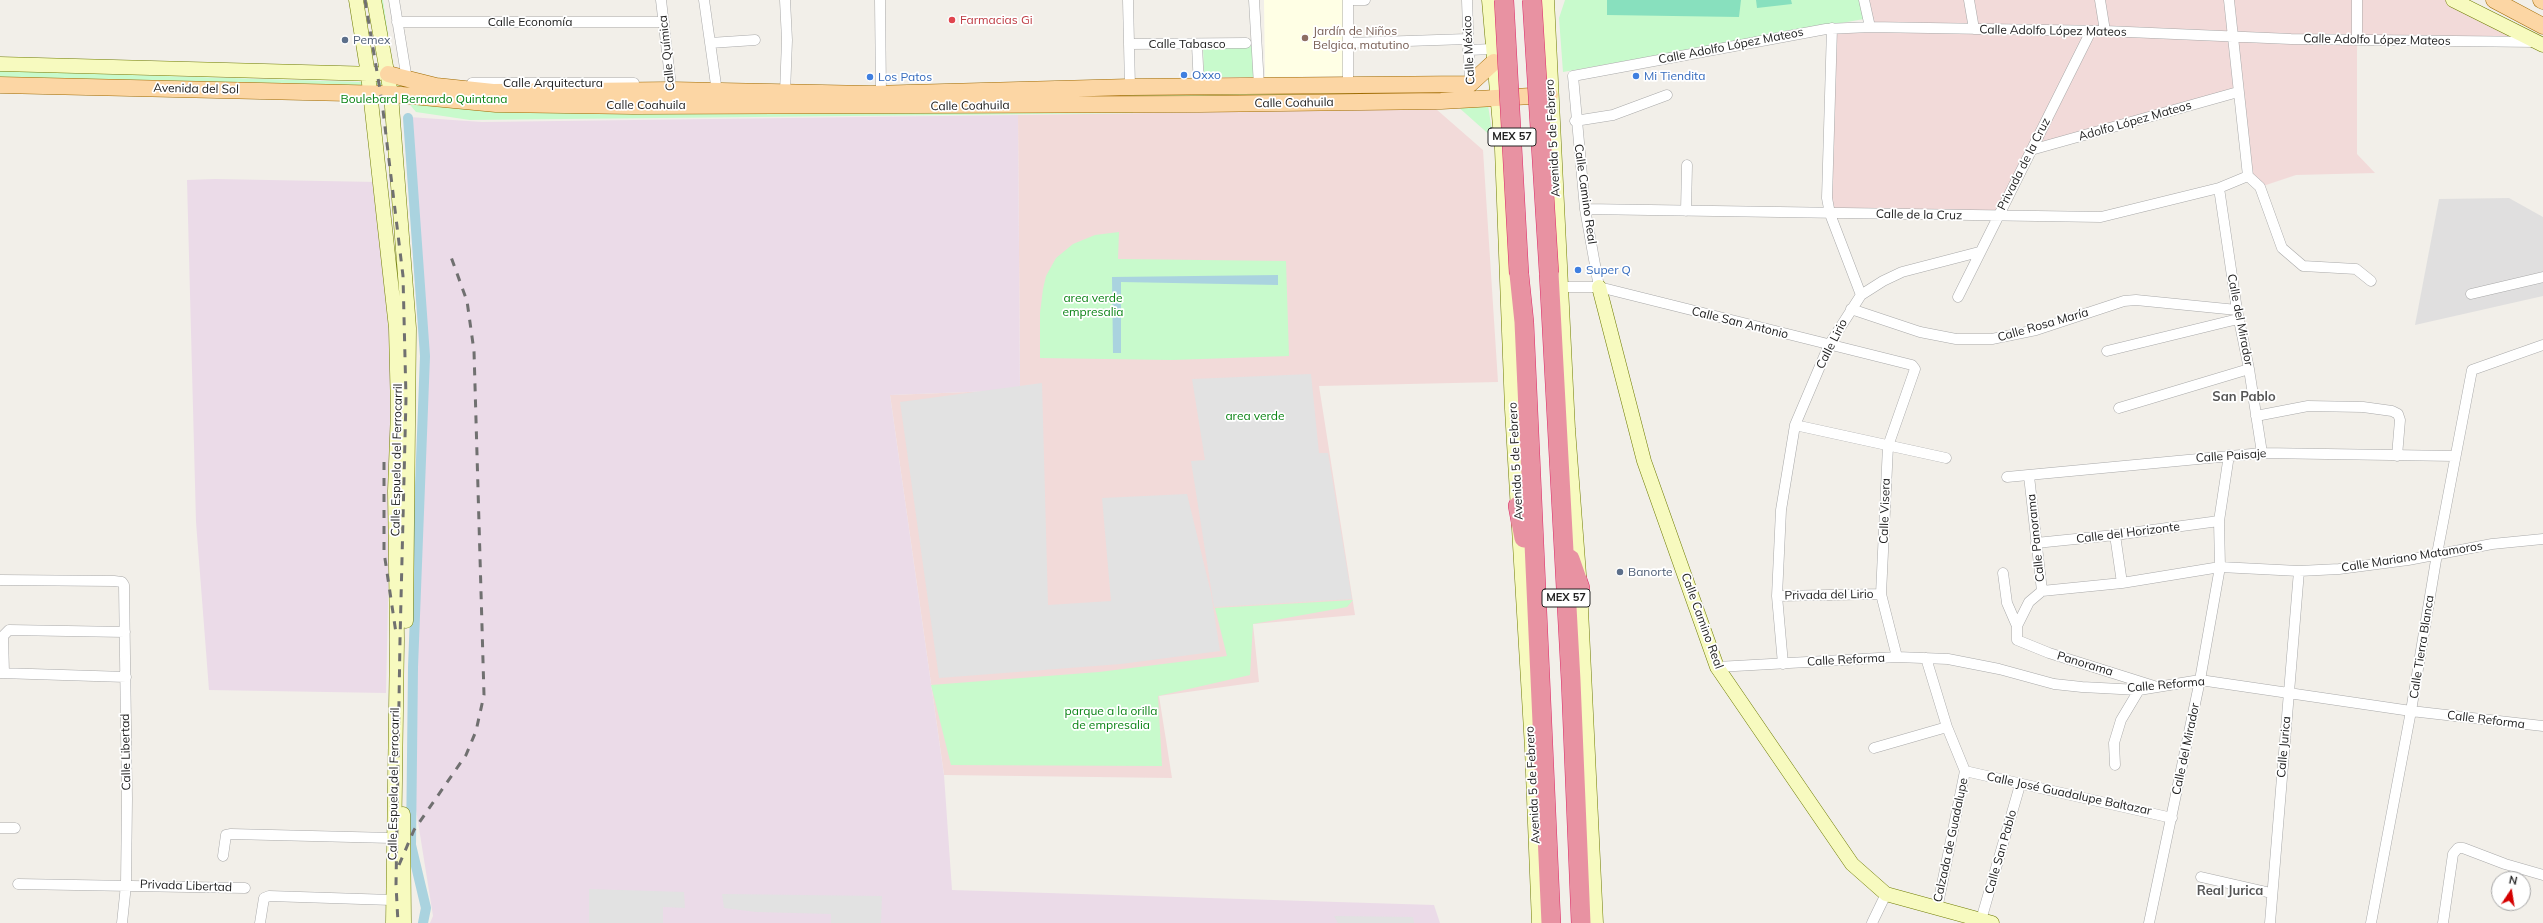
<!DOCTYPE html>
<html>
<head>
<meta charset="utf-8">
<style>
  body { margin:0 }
  #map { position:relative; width:2543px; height:923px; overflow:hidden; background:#f2efe9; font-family:Mulish,sans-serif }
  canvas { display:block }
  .north { position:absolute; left:2491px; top:871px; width:40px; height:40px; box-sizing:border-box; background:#fff; border:1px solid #a7a7a7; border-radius:50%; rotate:12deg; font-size:11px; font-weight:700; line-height:16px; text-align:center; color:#222 }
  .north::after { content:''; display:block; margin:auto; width:14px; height:18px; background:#d40000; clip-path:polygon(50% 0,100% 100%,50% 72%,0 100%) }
</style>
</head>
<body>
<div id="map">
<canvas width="2543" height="923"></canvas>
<div class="north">N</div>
</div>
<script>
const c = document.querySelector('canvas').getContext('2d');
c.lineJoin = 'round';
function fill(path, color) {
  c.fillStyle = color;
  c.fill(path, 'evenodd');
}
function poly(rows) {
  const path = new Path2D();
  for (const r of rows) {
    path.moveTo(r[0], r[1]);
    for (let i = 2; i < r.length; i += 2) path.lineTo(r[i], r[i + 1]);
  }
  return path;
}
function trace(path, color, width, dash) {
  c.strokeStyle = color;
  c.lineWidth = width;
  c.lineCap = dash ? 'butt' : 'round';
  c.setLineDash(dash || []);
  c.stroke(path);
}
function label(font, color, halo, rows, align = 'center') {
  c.font = font + ' Mulish,sans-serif';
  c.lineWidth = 3.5;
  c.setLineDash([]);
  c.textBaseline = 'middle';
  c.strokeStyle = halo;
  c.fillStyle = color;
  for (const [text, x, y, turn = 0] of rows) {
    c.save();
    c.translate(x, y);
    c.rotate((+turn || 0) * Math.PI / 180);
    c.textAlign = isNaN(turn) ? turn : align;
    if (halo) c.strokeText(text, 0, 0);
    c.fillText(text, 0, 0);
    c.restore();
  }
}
fill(poly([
  [2509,198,2543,217,2543,296,2415,325,2439,199]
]), '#e0dfdf');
fill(poly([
  [1864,0,2453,0,2538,42,2357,40,2357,154,2375,173,2296,175,2260,187,2248,176,2238,92,2031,150,1997,216,1830,214,1832,28,1870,26],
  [1436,109,1483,150,1498,382,1319,386,1355,615,1253,624,1259,682,1159,696,1172,778,944,775,890,395,1020,390,1018,115]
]), '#f2dad9');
fill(poly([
  [1018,115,1020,390,890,395,944,775,952,890,1434,905,1440,923,430,923,433,916,414,797,424,385,409,117,482,122],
  [215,179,377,182,393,378,386,693,209,690,196,522,187,180]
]), '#ebdbe8');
fill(poly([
  [1264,0,1345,0,1345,76,1265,77]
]), '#ffffe5');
fill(poly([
  [377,0,383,0,395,83,1462,90,1488,105,1493,138,1456,105,1136,103,1133,113,470,120,416,112,397,89,0,79,0,71,394,83],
  [1565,0,1861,0,1864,19,1563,72,1559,18],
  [1254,45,1255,77,1204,77,1203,46],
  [1119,232,1118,259,1286,261,1289,356,1172,360,1040,358,1040,313,1043,289,1046,276,1056,258,1073,244,1095,235],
  [1353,600,1347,607,1253,624,1250,675,1158,696,1162,766,951,765,931,685,1099,672,1227,656,1215,608]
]), '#c8facc');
fill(poly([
  [1607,0,1741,0,1739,17,1607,15],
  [1756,0,1791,0,1792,4,1757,8]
]), '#88e0be');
fill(poly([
  [1311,374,1319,453,1328,453,1352,599,1214,607,1191,461,1205,460,1192,379],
  [1042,383,1048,605,1111,601,1102,498,1187,494,1211,593,1220,651,1121,664,939,678,900,402],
  [589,889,684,892,685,908,663,907,663,923,589,923],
  [722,894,882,896,881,923,831,923,831,914,756,912,724,908],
  [1334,916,1413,917,1414,923,1338,923]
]), '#e2e2e2');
fill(poly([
  [1278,275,1278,285,1121,282,1121,353,1113,353,1112,277]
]), '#aad3df');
trace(poly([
  [408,118,425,356,413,667,411,845,426,908,423,923]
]), '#aad3df', 10);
const street = poly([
  [394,0,407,80],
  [661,0,672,95],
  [704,0,717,92],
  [785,0,787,40,785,93],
  [880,0,881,94],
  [1128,0,1130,87],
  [1254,0,1259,86],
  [1348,0,1348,86],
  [1348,0,1365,0],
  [1467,0,1470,86],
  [1864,0,1870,27],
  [1969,0,1974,29],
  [2100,0,2105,31],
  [2229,0,2248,176],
  [2357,0,2357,40],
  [397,22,664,22],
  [1832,28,1827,198,1830,214,1861,295],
  [710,43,755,40],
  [1348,43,1467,39],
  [1129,44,1246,43],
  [1197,45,1199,87],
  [1468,50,1493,49],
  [472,83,634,83],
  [1575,121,1613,115,1667,95],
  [2031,150,2238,92],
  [2248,176,2260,187,2282,248,2303,266,2356,269,2371,281],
  [2219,188,2237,310,2249,369,2262,453],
  [1585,209,2101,217,2219,188,2248,176],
  [1686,211,1687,165],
  [1562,287,1599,287,1912,365,1915,369,1888,446,1881,594,1897,657],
  [1599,287,1585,209,1573,76,1826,29,1870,27,2105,31,2291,39,2536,42],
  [2471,294,2543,277],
  [1958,297,2091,31],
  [1851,309,1920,332,1956,339,1992,339,2036,330,2124,301,2136,300,2237,310],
  [2107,351,2238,319],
  [2119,408,2249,369],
  [2256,416,2308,406,2363,407,2392,411,2398,414,2400,420,2397,456],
  [1795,425,1946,458],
  [2029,476,2042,591],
  [2007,477,2262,453,2455,456],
  [2115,535,2122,583],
  [2036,543,2115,535,2219,521],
  [2003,573,2007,603,2017,626],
  [0,580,114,581,122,582,124,585,127,799,126,885,122,923],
  [2042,591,2122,583,2220,567,2299,571,2339,569,2408,560,2492,544,2543,539],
  [2042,591,2029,602,2017,626,2017,640,2049,653,2154,686],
  [1777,596,1881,594],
  [1926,658,1947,727,1965,771,1937,909],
  [1783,664,1777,596,1781,510,1795,425,1829,345,1861,295,1883,281,1902,272,1979,252],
  [1717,667,1897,657,1948,659,1999,669,2054,684,2082,687,2139,690,2200,680,2411,711,2543,726],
  [0,673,126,677],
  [4,673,3,636,9,630,125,632],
  [1874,748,1947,727],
  [2115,765,2114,743,2121,720,2139,690],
  [1965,771,2172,818],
  [0,828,15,828],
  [223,856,226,835,231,834,392,838],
  [2201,877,2271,893],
  [18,884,245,888],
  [1981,920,2020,785],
  [260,923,264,898,269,896,392,900],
  [1872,923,1886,894],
  [2149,923,2200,680,2220,567,2219,521,2229,455],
  [2270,923,2299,571],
  [2371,923,2411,711,2437,554,2472,370,2543,345],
  [2443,923,2453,854,2458,848,2463,848,2505,864,2543,875]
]);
const secondary = poly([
  [356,0,368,74,396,328,398,411,395,491,397,640,393,923],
  [374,0,391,94,409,328,406,621],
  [1489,0,1502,149,1512,409,1532,748,1539,923],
  [1547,0,1568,429,1580,588,1596,923],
  [2453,0,2543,45],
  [0,64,377,74],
  [1599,287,1644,461,1717,667,1852,864,1886,894,1992,923],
  [403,814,404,923]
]);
const primary = poly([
  [2494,0,2543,26],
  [2541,0,2543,1],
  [388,74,436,86,493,92,671,90,871,94,1130,87,1470,84,1494,62],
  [0,85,391,94,496,104,633,106,1200,104,1441,101,1550,95]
]);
const highway = poly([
  [1549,273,1571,681,1581,923],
  [1519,274,1524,322,1530,454,1551,923],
  [1518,506,1524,538],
  [1570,559,1580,588]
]);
trace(street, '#a9a9a9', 11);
trace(secondary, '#707d05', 15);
trace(primary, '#a06b00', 17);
trace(highway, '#dc2a67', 20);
trace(street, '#fff', 10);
trace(secondary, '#f7fabf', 14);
trace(primary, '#fcd6a4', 16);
trace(highway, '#e892a2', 19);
trace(poly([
  [365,0,382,102,403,276,406,398,400,640,396,885,398,923],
  [384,462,384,552,396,633],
  [399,865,414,830,466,755,476,731,484,695,474,351,467,301,451,257]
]), '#707070', 3, [8, 8]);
const highwayBridge = poly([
  [1504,0,1519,274],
  [1532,0,1549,273]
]);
trace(highwayBridge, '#dc2a67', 20, []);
trace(highwayBridge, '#e892a2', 19);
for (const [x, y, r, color] of [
  [952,20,4,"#e0444e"],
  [1305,38,4,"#8d6e63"],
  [345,40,4,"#5c6f8a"],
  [1184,75,4,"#3f7fe0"],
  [1636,76,4,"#3f7fe0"],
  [870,77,4,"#3f7fe0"],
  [1578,270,4,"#3f7fe0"],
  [1620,572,4,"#5c6f8a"]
]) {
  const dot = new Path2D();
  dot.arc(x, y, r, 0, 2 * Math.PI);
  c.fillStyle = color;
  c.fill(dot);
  trace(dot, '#fff', 1.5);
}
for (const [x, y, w] of [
  [1512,137,48],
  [1566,598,48]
]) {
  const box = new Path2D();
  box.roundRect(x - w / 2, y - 9, w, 18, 3);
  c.fillStyle = '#fff';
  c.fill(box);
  trace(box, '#222', 1);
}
label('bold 11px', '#222', null, [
  ["MEX 57",1512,137],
  ["MEX 57",1566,598]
]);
label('12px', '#be3a42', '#fff', [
  ["Farmacias Gi",960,20]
], 'left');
label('12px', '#222', '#fff', [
  ["Calle Economía",530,22],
  ["Calle Adolfo López Mateos",2053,31,1],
  ["Calle Adolfo López Mateos",2377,40,1],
  ["Calle Tabasco",1187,44],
  ["Calle Adolfo López Mateos",1731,46,-11],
  ["Calle México",1469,50,-93],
  ["Calle Química",667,53,-96],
  ["Calle Arquitectura",553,83],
  ["Avenida del Sol",196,89,1],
  ["Calle Coahuila",1294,103,-1],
  ["Calle Coahuila",646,105],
  ["Calle Coahuila",970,106,-1],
  ["Adolfo López Mateos",2135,121,-16],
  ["Avenida 5 de Febrero",1553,138,-93],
  ["Privada de la Cruz",2024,164,-63],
  ["Calle Camino Real",1585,194,82],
  ["Calle de la Cruz",1919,215,1],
  ["Calle del Mirador",2240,320,79],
  ["Calle San Antonio",1740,323,14],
  ["Calle Rosa María",2043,325,-16],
  ["Calle Lirio",1832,344,-63],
  ["Calle Paisaje",2231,456,-4],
  ["Calle Espuela del Ferrocarril",397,460,-89],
  ["Avenida 5 de Febrero",1516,461,-93],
  ["Calle Visera",1885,511,-88],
  ["Calle del Horizonte",2128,533,-7],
  ["Calle Panorama",2036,538,-96],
  ["Calle Mariano Matamoros",2412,557,-9],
  ["Privada del Lirio",1829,595,-1],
  ["Calle Camino Real",1702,621,70],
  ["Calle Tierra Blanca",2422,647,-81],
  ["Calle Reforma",1846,660,-3],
  ["Panorama",2085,664,17],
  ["Calle Reforma",2166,685,-5],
  ["Calle Reforma",2486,720,7],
  ["Calle Jurica",2284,747,-85],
  ["Calle del Mirador",2186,749,-78],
  ["Calle Libertad",126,752,-91],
  ["Calle Espuela del Ferrocarril",394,784,-89],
  ["Avenida 5 de Febrero",1533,785,-93],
  ["Calle José Guadalupe Baltazar",2069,794,12],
  ["Calzada de Guadalupe",1951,840,-78],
  ["Calle San Pablo",2001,852,-74],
  ["Privada Libertad",186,886,2]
]);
label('12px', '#785e54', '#fff', [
  ["Jardín de Niños",1313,31],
  ["Belgica, matutino",1313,45]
], 'left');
label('12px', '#4e5e75', '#fff', [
  ["Pemex",353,40],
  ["Banorte",1628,572]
], 'left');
label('12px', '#366cbe', '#fff', [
  ["Oxxo",1192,75],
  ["Mi Tiendita",1644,76],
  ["Los Patos",878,77],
  ["Super Q",1586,270]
], 'left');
label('12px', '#0c8416', '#fff', [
  ["Boulebard Bernardo Quintana",424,99],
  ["area verde",1093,298],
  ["empresalia",1093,312],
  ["area verde",1255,416],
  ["parque a la orilla",1111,711],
  ["de empresalia",1111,725]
]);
label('bold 13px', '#555', '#fff', [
  ["San Pablo",2244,397],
  ["Real Jurica",2230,891]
]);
</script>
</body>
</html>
